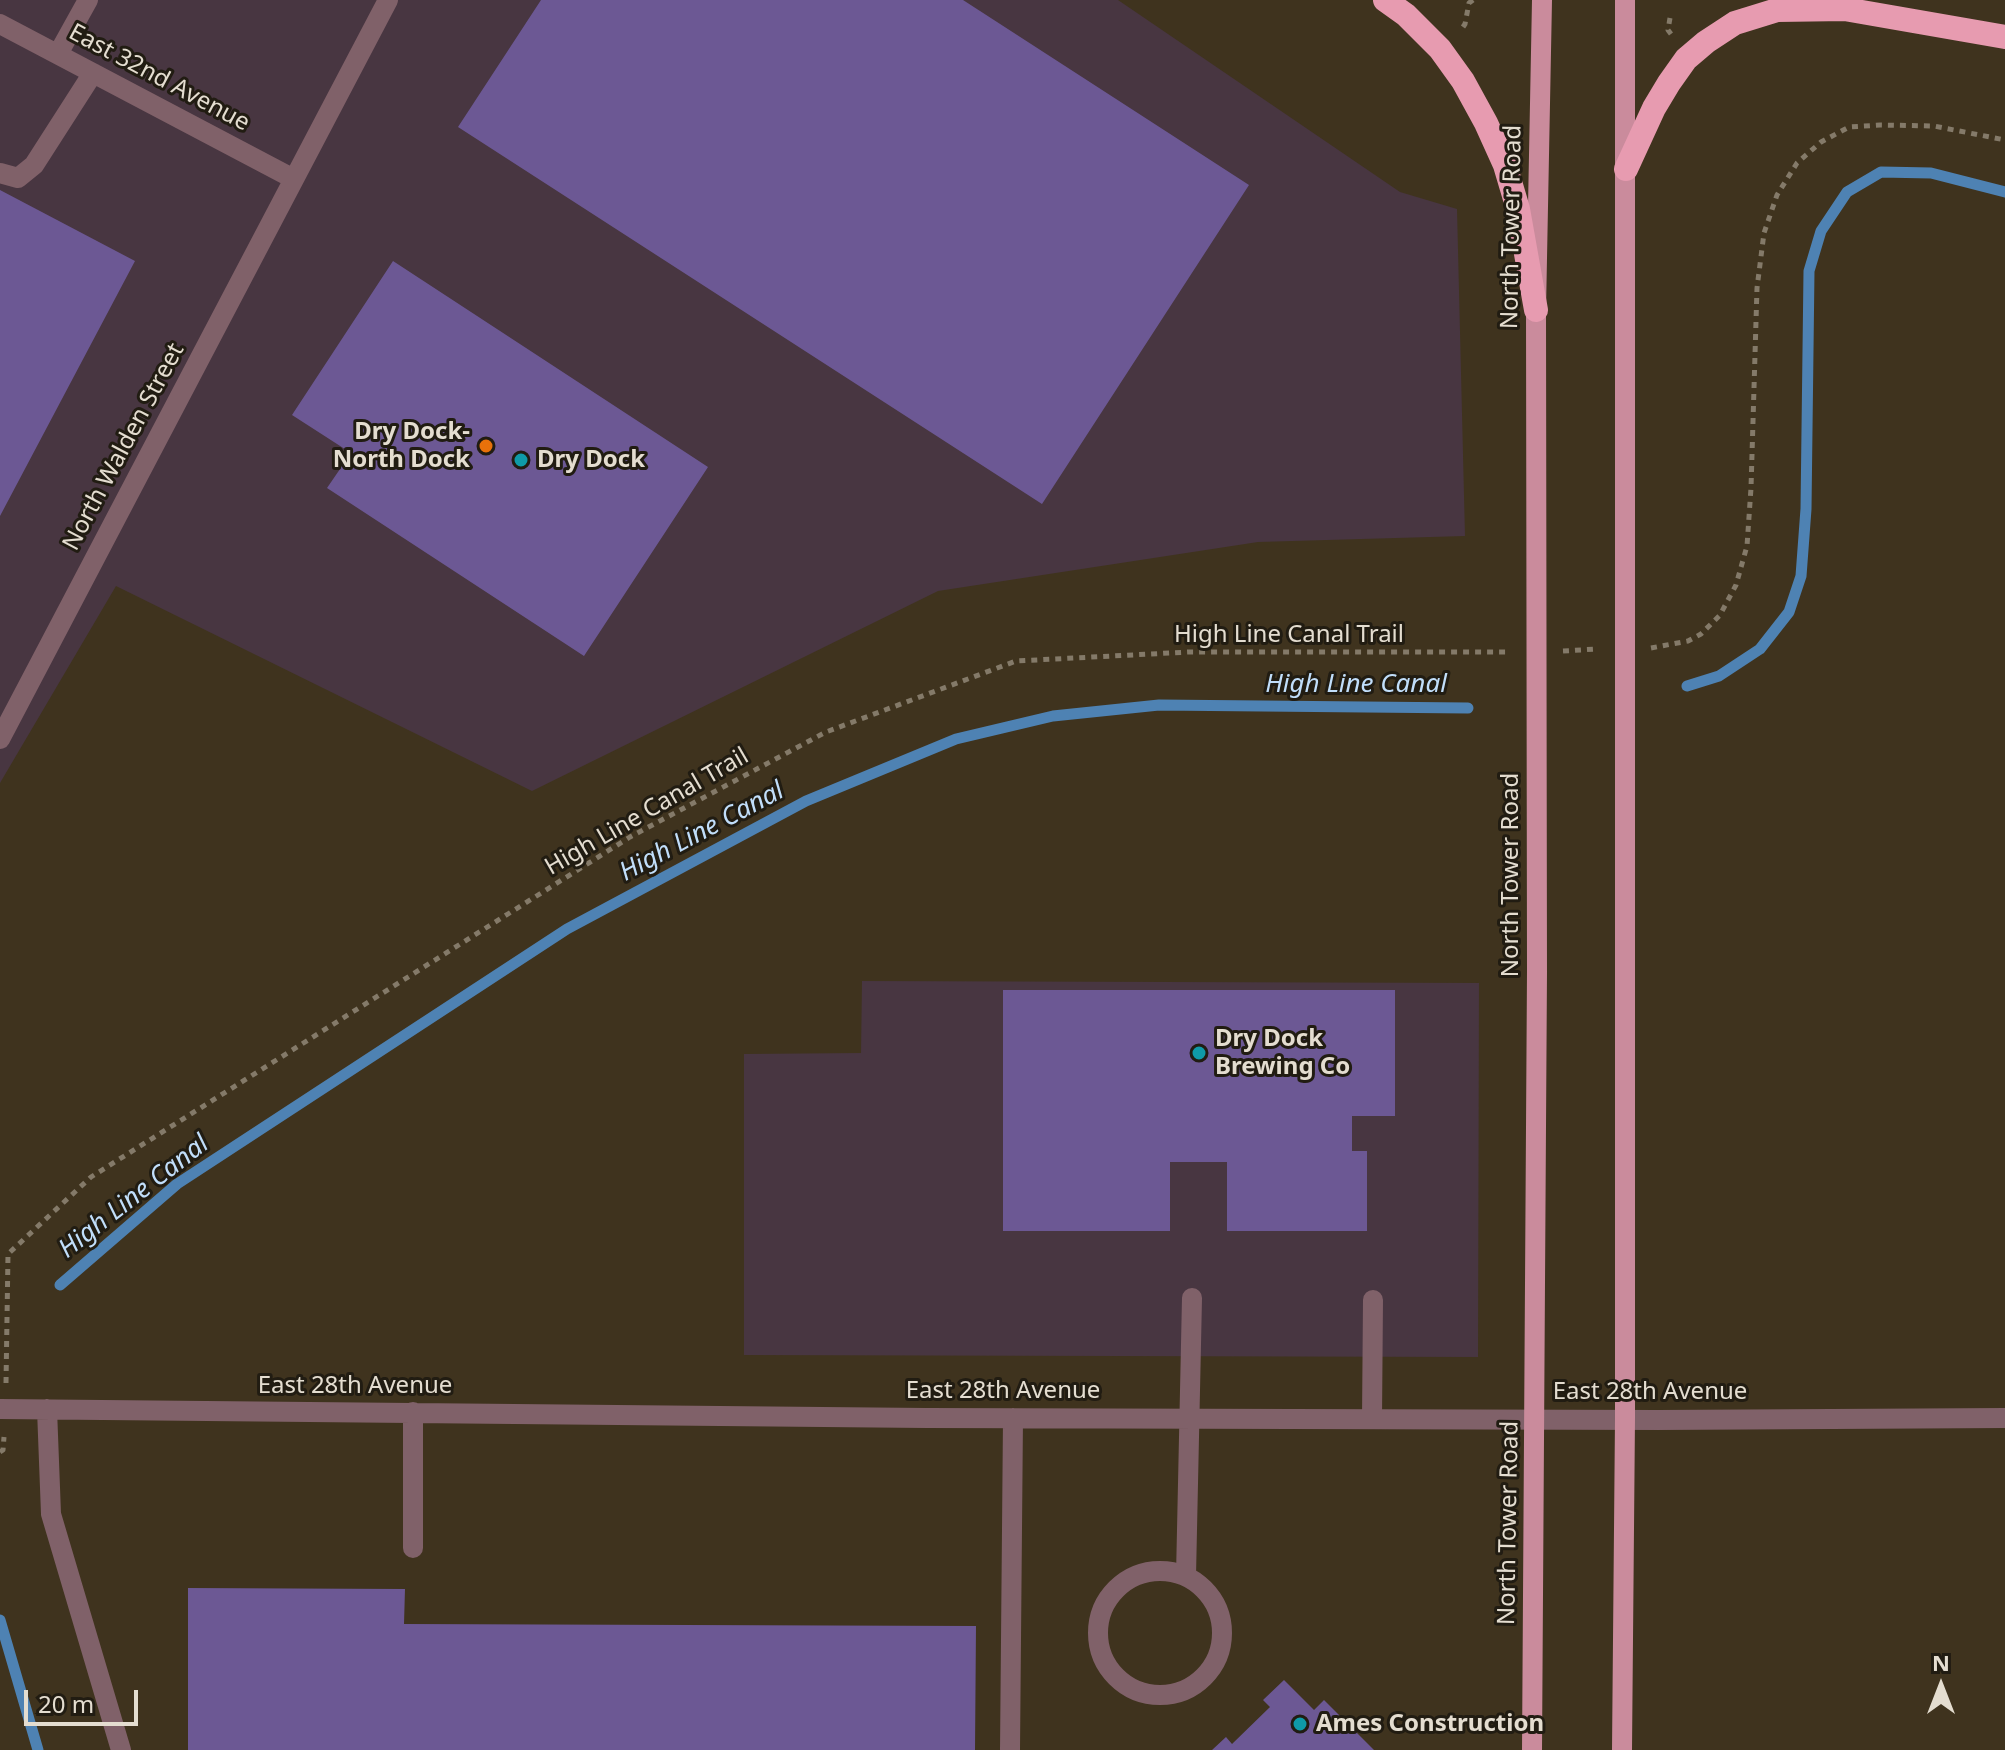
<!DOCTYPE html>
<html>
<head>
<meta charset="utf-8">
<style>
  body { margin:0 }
  #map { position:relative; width:2005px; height:1750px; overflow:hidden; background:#3f331e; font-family:"Noto Sans",sans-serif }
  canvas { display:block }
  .north { position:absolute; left:1901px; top:1646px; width:80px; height:80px; -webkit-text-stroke:6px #211c12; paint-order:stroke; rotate:0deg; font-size:22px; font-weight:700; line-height:32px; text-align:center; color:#e4ddd0 }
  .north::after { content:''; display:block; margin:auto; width:28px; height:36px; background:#e4ddd0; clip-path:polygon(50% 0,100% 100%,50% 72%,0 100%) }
  .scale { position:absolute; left:24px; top:1690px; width:114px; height:36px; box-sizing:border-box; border:4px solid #e4ddd0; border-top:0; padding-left:10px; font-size:24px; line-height:28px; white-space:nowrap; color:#e4ddd0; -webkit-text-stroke:6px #211c12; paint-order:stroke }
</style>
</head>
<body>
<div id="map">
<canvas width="2005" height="1750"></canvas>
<div class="north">N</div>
<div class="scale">20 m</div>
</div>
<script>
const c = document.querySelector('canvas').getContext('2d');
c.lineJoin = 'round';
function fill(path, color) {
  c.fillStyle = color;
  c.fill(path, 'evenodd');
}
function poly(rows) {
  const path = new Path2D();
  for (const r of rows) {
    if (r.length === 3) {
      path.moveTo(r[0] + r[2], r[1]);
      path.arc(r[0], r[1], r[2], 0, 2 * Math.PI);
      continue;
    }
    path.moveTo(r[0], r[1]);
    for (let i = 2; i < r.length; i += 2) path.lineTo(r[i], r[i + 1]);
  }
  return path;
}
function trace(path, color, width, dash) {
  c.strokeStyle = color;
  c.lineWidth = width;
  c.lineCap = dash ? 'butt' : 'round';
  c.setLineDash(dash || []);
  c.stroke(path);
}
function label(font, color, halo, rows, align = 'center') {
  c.font = font + ' "Noto Sans",sans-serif';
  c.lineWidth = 6;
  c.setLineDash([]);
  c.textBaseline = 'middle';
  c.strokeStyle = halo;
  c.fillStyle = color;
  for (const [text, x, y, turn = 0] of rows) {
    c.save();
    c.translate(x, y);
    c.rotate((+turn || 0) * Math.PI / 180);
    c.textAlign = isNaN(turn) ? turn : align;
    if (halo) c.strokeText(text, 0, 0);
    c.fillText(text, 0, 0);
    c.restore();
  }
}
fill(poly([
  [0,0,1118,0,1400,192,1457,209,1465,536,1258,542,938,591,532,791,116,586,0,783],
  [862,981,1479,983,1478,1357,744,1355,744,1054,861,1053]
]), '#483641');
trace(poly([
  [1687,686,1719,676,1760,649,1789,612,1801,576,1806,509,1809,271,1821,231,1847,192,1881,172,1931,173,2005,192],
  [60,1285,177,1184,567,929,806,801,956,739,1053,716,1159,705,1468,708],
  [0,1620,38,1750]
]), '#4e82b3', 11);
fill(poly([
  [541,0,963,0,1249,185,1042,504,458,127],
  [0,190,135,261,0,516],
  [393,261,708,467,584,656,327,488,351,453,292,415],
  [1003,990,1395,990,1395,1116,1352,1116,1352,1151,1367,1151,1367,1231,1227,1231,1227,1162,1170,1162,1170,1231,1003,1231],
  [188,1588,405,1589,404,1624,976,1626,975,1750,188,1750],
  [1284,1680,1314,1710,1324,1700,1374,1750,1212,1750,1226,1737,1232,1744,1270,1707,1263,1700]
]), '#6c5894');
trace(poly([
  [1670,18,1668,30,1671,34],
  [1463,27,1465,24,1469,3,1473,0],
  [1651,648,1688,641,1701,634,1720,615,1736,585,1747,546,1751,488,1757,288,1764,233,1777,195,1797,163,1821,142,1849,127,1880,125,1934,126,2005,140],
  [1563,651,1597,649],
  [6,1383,8,1254,91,1177,630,837,826,732,1016,661,1189,652,1509,652],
  [0,1452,3,1450,4,1437]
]), '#847a69', 5, [6, 6]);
trace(poly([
  [0,24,294,179],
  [58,54,88,0],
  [0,173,18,178,34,165,93,73],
  [0,739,388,0],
  [0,1409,926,1418,1658,1420,2005,1418],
  [47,1409,51,1514,121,1750],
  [413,1412,413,1548],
  [1372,1418,1373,1300],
  [1160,1633,62],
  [1186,1576,1192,1298],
  [1010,1750,1013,1418]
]), '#806169', 20);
trace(poly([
  [1532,1750,1537,971,1536,310,1542,0],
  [1622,1750,1625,1418,1625,0]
]), '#ca8b9c', 20);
trace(poly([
  [1385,0,1406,15,1440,49,1463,81,1486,123,1505,165,1518,209,1536,310],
  [1833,7,2005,37],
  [1626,169,1654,108,1669,83,1686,59,1706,42,1735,23,1777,10,1846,9]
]), '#e79bb0', 24);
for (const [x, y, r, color] of [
  [486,446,8,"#e8710a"],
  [521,460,8,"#0f9aa8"],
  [1199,1053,8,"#0f9aa8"],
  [1300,1724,8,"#0f9aa8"]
]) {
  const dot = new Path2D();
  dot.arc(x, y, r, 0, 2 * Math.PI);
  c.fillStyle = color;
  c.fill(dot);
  trace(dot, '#211c12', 3);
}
label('24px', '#e4ddd0', '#211c12', [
  ["East 32nd Avenue",159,78,28],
  ["North Tower Road",1512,227,-89],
  ["North Walden Street",124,447,-62],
  ["High Line Canal Trail",1289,635],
  ["High Line Canal Trail",647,812,-30],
  ["North Tower Road",1511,875,-90],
  ["East 28th Avenue",355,1386],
  ["East 28th Avenue",1003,1391],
  ["East 28th Avenue",1650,1392],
  ["North Tower Road",1509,1523,-89]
]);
label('bold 24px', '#e4ddd0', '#211c12', [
  ["Dry Dock-",470,432,"right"],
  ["North Dock",470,460,"right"],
  ["Dry Dock",537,460],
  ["Dry Dock",1215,1039],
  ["Brewing Co",1215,1067],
  ["Ames Construction",1316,1724]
], 'left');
label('italic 26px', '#c1defa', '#211c12', [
  ["High Line Canal",1356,685],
  ["High Line Canal",702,832,-28],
  ["High Line Canal",134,1197,-38]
]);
</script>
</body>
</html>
